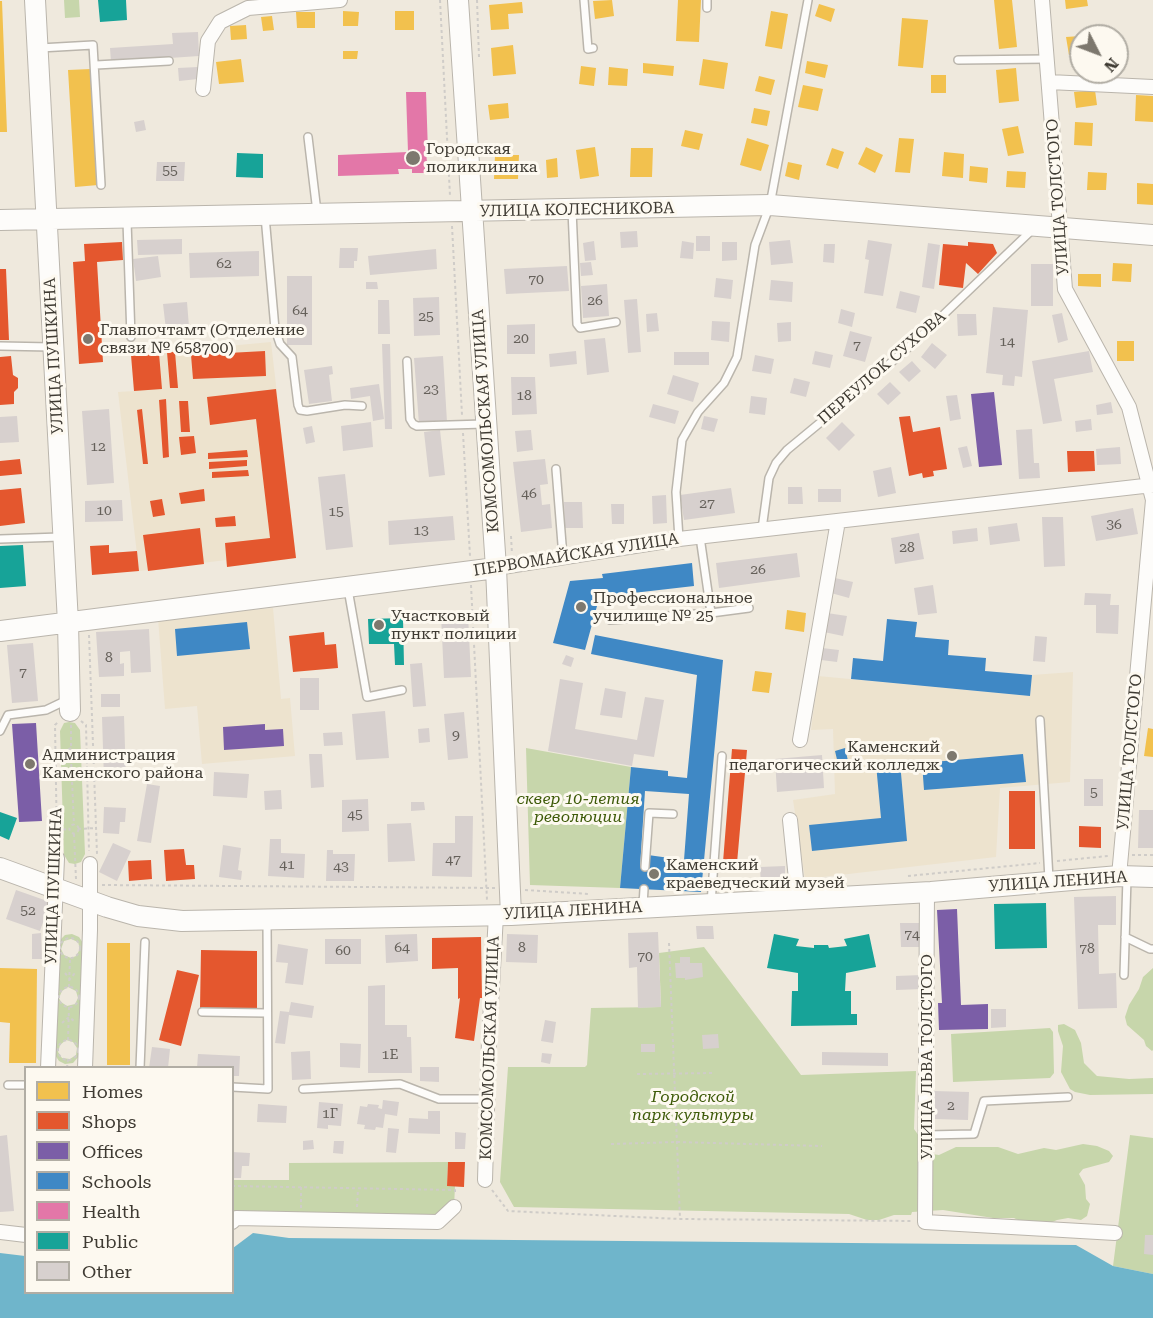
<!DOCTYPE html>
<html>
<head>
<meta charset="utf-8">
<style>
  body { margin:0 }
  #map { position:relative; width:1153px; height:1318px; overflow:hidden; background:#efe9dd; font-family:"Roboto Serif",serif }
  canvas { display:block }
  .legend { position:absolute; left:24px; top:1066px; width:210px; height:228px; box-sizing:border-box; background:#fdf9f0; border:2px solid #b1ada4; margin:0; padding:8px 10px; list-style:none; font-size:18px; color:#3f3b33 }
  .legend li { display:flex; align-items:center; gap:12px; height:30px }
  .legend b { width:30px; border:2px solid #b1ada4 }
  .north { position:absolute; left:1069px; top:24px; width:60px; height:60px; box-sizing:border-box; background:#fdf9f0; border:2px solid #b1ada4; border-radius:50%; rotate:132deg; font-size:16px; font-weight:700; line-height:24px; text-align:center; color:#3f3b33 }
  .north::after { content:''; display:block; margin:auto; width:21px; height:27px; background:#7d786e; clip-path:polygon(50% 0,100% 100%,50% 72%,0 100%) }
</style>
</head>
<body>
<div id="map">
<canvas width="1153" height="1318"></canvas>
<ul class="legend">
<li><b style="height:16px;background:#f2c14e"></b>Homes</li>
<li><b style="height:16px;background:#e4572e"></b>Shops</li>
<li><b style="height:16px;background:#7b5ea7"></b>Offices</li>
<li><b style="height:16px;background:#3f88c5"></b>Schools</li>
<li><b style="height:16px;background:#e377a8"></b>Health</li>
<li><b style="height:16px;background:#17a398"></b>Public</li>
<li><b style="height:16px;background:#d7d0ce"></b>Other</li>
</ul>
<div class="north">N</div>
</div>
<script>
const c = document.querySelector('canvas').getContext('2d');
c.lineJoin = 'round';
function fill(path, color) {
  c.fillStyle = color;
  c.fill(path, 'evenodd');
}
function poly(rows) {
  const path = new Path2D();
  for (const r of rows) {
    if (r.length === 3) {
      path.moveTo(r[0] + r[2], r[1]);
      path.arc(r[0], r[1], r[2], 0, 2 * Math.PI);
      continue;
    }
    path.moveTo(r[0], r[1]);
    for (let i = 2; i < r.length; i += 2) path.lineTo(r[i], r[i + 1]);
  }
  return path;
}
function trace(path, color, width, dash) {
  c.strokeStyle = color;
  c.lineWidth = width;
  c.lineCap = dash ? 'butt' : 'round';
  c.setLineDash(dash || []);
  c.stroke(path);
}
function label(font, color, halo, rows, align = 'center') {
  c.font = font + ' "Roboto Serif",serif';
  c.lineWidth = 6;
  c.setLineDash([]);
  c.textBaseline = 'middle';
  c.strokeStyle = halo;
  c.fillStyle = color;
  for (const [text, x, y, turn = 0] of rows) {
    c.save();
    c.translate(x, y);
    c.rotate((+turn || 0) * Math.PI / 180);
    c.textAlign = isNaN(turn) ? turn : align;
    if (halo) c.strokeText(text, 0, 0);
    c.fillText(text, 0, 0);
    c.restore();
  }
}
fill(poly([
  [271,342,296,558,227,567,226,560,139,571,118,392,134,391,131,355],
  [273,608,281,699,290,698,295,756,202,764,197,706,165,709,158,618],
  [1073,672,1070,782,1000,788,996,857,805,879,793,800,835,794,833,729,811,730,818,676,1030,696,1032,675]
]), '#ede3ce');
fill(poly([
  [64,0,79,0,80,17,65,18],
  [69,722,75,723,80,730,85,854,81,862,75,864,69,863,64,855,60,731,64,723],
  [526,748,631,767,620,888,530,885],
  [72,934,79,937,83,943,80,1055,73,1063,65,1064,59,1061,55,1055,60,940,65,935],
  [71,939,78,942,80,949,76,956,71,958,64,955,61,949,64,941],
  [68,987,76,991,78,998,75,1004,67,1006,61,1002,59,998,62,991],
  [66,1040,73,1042,77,1048,76,1055,70,1059,62,1058,58,1052,60,1045],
  [704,947,801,1075,916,1071,914,1129,932,1154,939,1155,956,1147,998,1147,1018,1154,1044,1148,1056,1150,1083,1144,1097,1146,1109,1151,1113,1156,1109,1162,1083,1169,1079,1174,1085,1185,1086,1199,1090,1204,1087,1216,1081,1220,1068,1218,1057,1220,1045,1225,1020,1221,1014,1218,993,1218,943,1210,912,1212,911,1215,894,1215,879,1220,867,1220,849,1214,514,1207,500,1182,508,1067,585,1067,587,1065,591,1008,661,1007,659,953],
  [1153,968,1153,1050,1152,1051,1146,1046,1144,1040,1127,1025,1125,1017,1129,1005,1139,989,1143,977],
  [1064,1024,1075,1030,1081,1043,1084,1063,1097,1076,1129,1079,1153,1078,1153,1094,1090,1095,1075,1092,1070,1089,1061,1072,1063,1046,1058,1031,1058,1025],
  [1050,1028,1053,1032,1054,1073,1050,1078,953,1082,951,1034],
  [1130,1135,1153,1138,1153,1274,1113,1266],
  [448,1162,447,1186,455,1186,454,1207,438,1222,233,1222,233,1180,289,1180,289,1163]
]), '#c7d6ab');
fill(poly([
  [253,1233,289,1238,1076,1245,1113,1266,1153,1274,1153,1318,0,1318,0,1253,25,1256,26,1292,232,1292,233,1248]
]), '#6fb5cb');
fill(poly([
  [612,0,614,16,595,19,593,1],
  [678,0,701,0,699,42,676,41],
  [994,0,1012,0,1017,47,999,49],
  [1065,0,1087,0,1088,6,1066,9],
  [0,1,2,1,7,132,0,132],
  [522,2,523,13,508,14,509,29,491,30,489,5],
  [819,4,835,9,831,22,815,16],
  [343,11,359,12,358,26,343,26],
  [395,11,414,11,414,30,395,30],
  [771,11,788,14,782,49,765,46],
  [296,12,315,12,315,28,297,28],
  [272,16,274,30,263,31,261,17],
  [902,18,928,20,923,68,898,66],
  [246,25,247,39,231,40,230,26],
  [1081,36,1081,53,1069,55,1066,37],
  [513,45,516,74,493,76,491,48],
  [343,51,358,51,357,59,343,59],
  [241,59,244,82,219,84,216,62],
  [703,59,728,63,724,89,699,85],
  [807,61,828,65,825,78,805,73],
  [643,63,674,66,673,76,643,73],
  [581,66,596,68,594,86,579,84],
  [609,67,628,69,627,86,608,85],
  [1016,68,1019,101,999,103,996,70],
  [91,69,98,185,75,187,68,70],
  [931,75,946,75,946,93,931,93],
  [759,76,775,80,771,95,755,91],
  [803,85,823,89,818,111,798,107],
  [1095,90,1097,105,1076,108,1074,92],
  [1136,95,1153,96,1153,122,1135,121],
  [508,103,509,118,490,120,488,105],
  [754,108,770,111,767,126,751,123],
  [1075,122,1093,123,1092,146,1074,145],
  [1018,126,1024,153,1008,156,1002,129],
  [685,130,703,134,699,150,681,146],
  [747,138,769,145,761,171,740,165],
  [899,138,914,139,910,173,895,172],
  [595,147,599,176,580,179,576,150],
  [866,147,883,155,875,173,858,164],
  [631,148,653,148,652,177,630,177],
  [832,148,844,152,838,169,826,165],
  [944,152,964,154,963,178,942,176],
  [495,155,519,155,518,179,494,179],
  [557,158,558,177,547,178,546,160],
  [788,162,802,165,799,180,785,176],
  [970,166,988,168,987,183,969,181],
  [1007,171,1026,172,1025,188,1006,187],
  [1088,172,1107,173,1106,190,1087,190],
  [1137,183,1153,184,1153,205,1137,204],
  [1113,263,1132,264,1131,282,1112,281],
  [1078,274,1101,274,1101,287,1078,286],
  [1117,341,1134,341,1134,361,1117,361],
  [787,610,806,613,804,632,785,629],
  [755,671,772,673,769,693,752,691],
  [1148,728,1153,729,1153,757,1144,756],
  [107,943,130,943,130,1065,107,1065],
  [0,968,37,969,36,1063,9,1063,10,1023,0,1022]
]), '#f2c14e');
fill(poly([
  [122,242,123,260,97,262,103,362,79,364,73,262,85,261,84,244],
  [968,242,993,244,997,253,978,274,966,263,963,288,939,285,943,244,968,246],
  [0,269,6,269,9,340,0,340],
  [265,351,266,376,193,379,191,355],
  [167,352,175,352,178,388,170,388],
  [159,353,162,389,134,391,131,355],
  [11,356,13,375,18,378,18,388,14,392,14,404,0,405,0,357],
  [276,389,296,558,227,567,225,543,270,538,256,419,210,425,207,397],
  [166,399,169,457,163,458,159,400],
  [179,401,188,401,190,432,181,432],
  [142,409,148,464,143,464,137,410],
  [910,416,913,432,940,427,947,469,933,471,934,476,923,478,922,473,909,476,899,417],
  [194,436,196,453,181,455,179,437],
  [247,450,248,457,208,459,208,453],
  [1067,451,1094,451,1095,471,1068,472],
  [20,459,22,474,0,476,0,461],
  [247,460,247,466,209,469,209,462],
  [248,470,249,476,212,478,212,472],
  [21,488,25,523,0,526,0,490],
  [204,489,205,501,181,504,179,493],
  [162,499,165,515,153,517,150,501],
  [235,516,236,526,216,527,215,518],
  [200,528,204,564,148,571,143,535],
  [109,545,109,553,137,551,139,571,92,575,90,546],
  [324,632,325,645,336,644,338,668,293,672,289,636],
  [732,749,747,750,737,863,723,862],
  [1009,791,1035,791,1035,849,1009,849],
  [1079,826,1101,827,1101,848,1079,847],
  [184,849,186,865,194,865,195,879,166,881,164,850],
  [151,860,152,879,129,881,128,861],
  [481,937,482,998,480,998,474,1041,455,1038,460,998,458,999,458,968,432,969,432,938],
  [201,950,257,951,257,1009,200,1008],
  [177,970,199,975,181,1046,159,1040],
  [448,1162,465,1162,464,1187,447,1186]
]), '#e4572e');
fill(poly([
  [994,392,1002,465,979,467,971,394],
  [36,723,42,821,19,822,12,724],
  [265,724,265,730,283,729,284,746,224,750,223,727],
  [957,909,961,1005,988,1004,988,1029,939,1030,938,1003,942,1003,937,910]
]), '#7b5ea7');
fill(poly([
  [692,563,694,586,607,596,606,594,600,595,585,650,553,643,570,581,603,578,602,574],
  [887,619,917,622,915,637,949,640,948,655,986,658,985,671,1032,675,1030,696,851,679,853,658,883,661],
  [247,622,250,649,177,656,175,629],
  [595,635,723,660,701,892,620,888,631,767,668,771,668,776,687,778,697,675,591,654],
  [645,791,689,794,684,860,648,855,648,867,640,867],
  [845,748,849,765,839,768,835,751],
  [1023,754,1026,782,924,790,922,763],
  [900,762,907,841,812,851,809,825,881,818,876,764]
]), '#3f88c5');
fill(poly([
  [406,92,426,92,428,152,426,152,428,173,412,173,412,169,398,169,399,174,338,176,338,155,408,152]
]), '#e377a8');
fill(poly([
  [98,0,126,0,127,20,100,22],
  [237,153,263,154,263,178,236,177],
  [23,545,26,586,0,588,0,546],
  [403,618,404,665,395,665,394,644,369,644,368,619],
  [0,812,17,818,9,840,0,836],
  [1046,903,1047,948,995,949,994,904],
  [774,934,799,939,796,946,814,948,814,945,828,945,829,948,847,946,844,939,869,934,876,967,846,973,845,991,851,991,851,1014,857,1014,857,1025,791,1026,792,991,798,991,798,973,767,968]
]), '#17a398');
fill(poly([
  [198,32,199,56,111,62,110,48,173,44,172,33],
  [198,67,198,79,179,81,178,68],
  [144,120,146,130,136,132,134,122],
  [157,162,185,162,184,181,156,181],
  [637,231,638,247,621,248,620,232],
  [696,236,710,236,710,251,696,251],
  [182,239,182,254,138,255,137,240],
  [790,240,793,263,771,265,769,242],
  [868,240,892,244,883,296,864,293,869,260,865,259],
  [594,241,596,260,585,261,583,243],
  [682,241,694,243,693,259,680,258],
  [722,242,737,242,737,260,722,261],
  [928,243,940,245,934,289,922,287],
  [824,244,835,244,834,263,823,262],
  [340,248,358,248,357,261,354,261,354,268,339,268],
  [436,249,437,269,370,275,368,256],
  [259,251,259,276,190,278,189,253],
  [158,256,161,277,136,281,133,259],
  [591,262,593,275,581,276,580,263],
  [1031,264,1053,264,1053,306,1031,306],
  [567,266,569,291,506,294,504,269],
  [287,276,312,276,312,345,287,345],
  [716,278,733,280,731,299,714,297],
  [771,280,793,282,792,302,769,300],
  [366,282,377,282,378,289,366,289],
  [607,284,609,316,583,318,581,286],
  [900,291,920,296,916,313,896,308],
  [439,297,440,335,414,336,413,298],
  [637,299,641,352,628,353,624,300],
  [378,300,389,300,390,334,378,334],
  [187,302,189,327,166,330,163,304],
  [993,307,1028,310,1022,377,1015,376,1014,386,1002,385,1003,375,986,373],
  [841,309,855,313,852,327,838,323],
  [657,313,659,331,647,332,646,314],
  [1062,313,1068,340,1058,343,1052,315],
  [957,314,976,314,977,335,958,336],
  [712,321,730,322,729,342,711,340],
  [791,322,791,341,778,342,777,323],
  [535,324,535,354,507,354,507,325],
  [850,331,872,337,865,362,843,356],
  [605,338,609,372,587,375,584,340],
  [932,343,947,355,935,369,921,357],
  [382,344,390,344,392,429,385,429],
  [576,351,577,364,550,367,549,354],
  [815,351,833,355,830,368,812,364],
  [1089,351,1093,372,1054,379,1062,421,1043,424,1032,361],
  [674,352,709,352,709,365,674,365],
  [755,355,774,359,771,374,752,371],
  [443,356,447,422,419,424,414,358],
  [912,361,921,371,909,382,899,372],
  [332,366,333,374,329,375,332,401,309,404,304,370],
  [673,375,699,383,693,402,667,394],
  [511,377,535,377,537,414,512,415],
  [794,378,810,382,806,397,790,393],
  [890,382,901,393,888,405,877,394],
  [379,384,384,419,373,421,370,396,351,399,350,388],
  [957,395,961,419,950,421,946,396],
  [751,396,767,398,765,415,749,413],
  [1111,402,1113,413,1097,415,1096,405],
  [653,404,679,411,675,424,649,417],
  [109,409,114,483,87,485,82,411],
  [17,416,19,442,0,443,0,417],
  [704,416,718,419,714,432,701,429],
  [1091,419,1092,430,1076,432,1075,421],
  [371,422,373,447,343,451,341,426],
  [842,422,855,435,839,451,826,438],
  [312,426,315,442,306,444,303,428],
  [1032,429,1034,463,1039,463,1040,478,1019,479,1016,430],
  [440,430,445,475,429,477,424,432],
  [531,430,533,450,517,452,515,431],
  [967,446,972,466,963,468,958,448],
  [1120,447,1121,464,1097,465,1096,449],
  [545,459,548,484,540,485,542,505,550,504,552,528,521,532,513,462],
  [891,467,896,493,878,497,873,471],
  [345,474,353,547,326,550,318,477],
  [788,487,802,487,803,504,788,504],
  [731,488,735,513,684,520,680,495],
  [818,489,841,489,841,502,818,502],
  [666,495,667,523,653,524,652,496],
  [122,500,123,521,85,522,85,501],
  [564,502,582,502,583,528,565,528],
  [611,504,624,504,624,524,612,524],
  [1133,508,1138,534,1096,541,1091,516],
  [453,516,455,540,389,545,388,521],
  [1042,517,1063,517,1065,566,1044,567],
  [1017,523,1020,541,990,545,988,527],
  [977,528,978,541,953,544,952,531],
  [919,533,924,559,895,564,891,538],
  [797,553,800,577,719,588,716,563],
  [835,578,853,582,849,598,831,593],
  [933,585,937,613,918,615,914,588],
  [1085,593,1111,594,1110,605,1119,605,1118,634,1096,633,1096,605,1084,605],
  [827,613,847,616,843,636,824,632],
  [468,614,471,677,444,678,441,615],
  [149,629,151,672,131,673,130,651,120,652,120,664,124,663,124,676,99,677,96,632],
  [1035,636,1047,637,1045,662,1033,661],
  [33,643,38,701,12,703,7,645],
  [822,648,839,650,837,662,821,660],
  [566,655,574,658,571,667,562,664],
  [422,663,426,706,413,707,410,664],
  [300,678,319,678,319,710,300,710],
  [560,679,583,683,575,729,637,740,645,697,664,700,654,757,634,754,632,766,548,751],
  [605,688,626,692,622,718,600,715],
  [101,694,120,694,120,707,101,707],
  [385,711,389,758,356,760,352,714],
  [464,712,468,758,448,760,444,714],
  [124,716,126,779,104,780,102,717],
  [429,728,430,742,419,743,418,729],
  [342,732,343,745,324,746,323,733],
  [309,754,322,754,324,787,311,788],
  [822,755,824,788,777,792,775,759],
  [214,772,249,774,247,798,213,796],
  [1084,779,1103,779,1103,806,1084,806],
  [147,784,160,786,151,843,137,841],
  [281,790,282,809,265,810,264,791],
  [368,799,369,831,342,832,342,800],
  [411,802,424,802,425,810,411,811],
  [104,807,126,808,125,822,120,822,119,834,103,833],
  [1139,810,1153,810,1153,848,1138,848],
  [455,816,473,816,472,877,432,876,433,843,455,843],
  [411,823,415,861,388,862,387,824],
  [270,839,281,839,281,853,305,854,304,878,268,876],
  [113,843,131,851,117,881,99,872],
  [223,845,241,848,238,870,242,871,241,880,219,877],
  [327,850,333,850,333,854,355,854,354,881,326,881],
  [785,866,785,885,761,886,760,867],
  [16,890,50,902,40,931,6,919],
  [1116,896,1116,925,1098,925,1099,974,1116,973,1117,1008,1078,1009,1074,897],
  [900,923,924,923,924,947,901,947],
  [696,926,713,926,714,939,697,939],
  [658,932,661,1007,638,1008,637,967,629,968,628,933],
  [41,933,42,959,32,959,32,934],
  [417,934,418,961,386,963,385,935],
  [507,934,538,935,537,963,506,962],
  [325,939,361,939,361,964,325,964],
  [278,944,308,949,303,985,285,983,288,963,276,962],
  [680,957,690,957,690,963,702,963,703,977,685,980,685,978,676,978,675,963,680,963],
  [922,975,923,989,896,990,896,976],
  [385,985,385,1025,407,1025,407,1037,411,1037,412,1073,368,1073,368,986],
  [291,1002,314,1006,312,1018,289,1015,285,1044,275,1043,280,1011,289,1012],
  [991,1009,1006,1009,1006,1027,991,1028],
  [545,1020,556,1022,553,1043,541,1041],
  [718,1034,719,1048,703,1049,702,1035],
  [340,1043,361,1044,360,1068,340,1067],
  [641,1044,655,1044,655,1052,641,1052],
  [152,1047,170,1049,168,1068,149,1068],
  [310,1051,311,1079,292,1080,291,1052],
  [822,1052,888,1053,888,1066,822,1065],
  [542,1053,552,1054,550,1064,541,1062],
  [198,1054,240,1056,239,1076,232,1076,232,1068,197,1068],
  [420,1067,439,1067,439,1082,420,1081],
  [934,1091,969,1092,968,1120,934,1119],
  [383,1100,399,1102,397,1116,385,1114,383,1128,376,1127,375,1130,364,1129,365,1125,357,1124,360,1106,367,1107,368,1104,379,1105,378,1108,382,1109],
  [319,1102,343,1104,341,1126,328,1125,328,1129,317,1128],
  [258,1104,287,1106,286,1123,257,1122],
  [428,1111,440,1111,440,1134,408,1133,409,1118,428,1119],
  [388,1128,399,1129,396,1153,386,1152],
  [455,1132,466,1133,465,1149,455,1149],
  [7,1135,14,1211,0,1212,0,1136],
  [313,1140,314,1149,303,1150,303,1141],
  [334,1141,344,1141,343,1154,333,1153],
  [232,1152,250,1153,249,1166,242,1166,241,1178,232,1178],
  [1145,1235,1153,1235,1153,1255,1144,1254]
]), '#d7d0ce');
const lane = poly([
  [584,0,588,49,593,48],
  [707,0,707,8],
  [40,48,93,45,101,185],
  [958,60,1047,59],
  [96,65,169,61],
  [308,137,317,212],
  [572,210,577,324,580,328,616,322],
  [265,216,275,329,280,344,292,357,298,405,300,410,307,411,345,405,362,406],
  [127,221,131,337],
  [0,346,51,347],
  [407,361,410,419,413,424,417,426,484,424],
  [556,469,563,557],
  [762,529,769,478,776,463,787,450,850,398,918,339,1032,230],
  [0,539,60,537],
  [679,539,676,492,682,440,698,412,724,383,737,357,755,245,770,205,808,0],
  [348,589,367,697,402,690],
  [711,613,749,608],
  [610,620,711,613,700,537],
  [1040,720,1049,879],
  [0,731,8,715,46,710,67,700],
  [645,867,649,813,673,814],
  [711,903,722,756],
  [643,905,644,889],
  [1125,937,1150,949,1153,949],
  [1124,975,1127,878],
  [202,1012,266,1013],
  [140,1068,145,942],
  [8,1085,26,1085],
  [232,1087,268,1089,267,922],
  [303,1089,400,1084,439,1099,488,1099],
  [927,1135,974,1134,984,1101,1068,1097]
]);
const street = poly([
  [1042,0,1065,289,1129,407,1153,500,1119,876],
  [1049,82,1153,87],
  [203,89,208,41,220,22,248,8,340,0],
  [496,568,679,539,1153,485],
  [800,740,838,521],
  [790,820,798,899],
  [927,892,925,1222,1115,1233],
  [48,1068,57,858],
  [85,1068,90,930,90,864],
  [485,1180,489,1040,496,915],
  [232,1222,236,1218,438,1222,454,1207],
  [0,1232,26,1235]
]);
const secondary = poly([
  [35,0,68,623,70,711],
  [458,0,496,568,511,915],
  [0,220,770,205,1153,235],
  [0,631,496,568],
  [0,868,107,907,138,916,182,921,511,915,931,892,1119,876,1153,877]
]);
trace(lane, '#bab5ac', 10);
trace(street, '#bab5ac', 16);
trace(secondary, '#bab5ac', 22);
trace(poly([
  [440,0,450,196],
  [477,0,479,57],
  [452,226,462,415],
  [463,433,470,556],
  [511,536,512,554],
  [471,585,487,900],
  [89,635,97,854],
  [81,721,86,725,89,851],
  [71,725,71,749],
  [71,753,4.5],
  [76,753,93,753],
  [56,754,67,753],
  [71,758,74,825],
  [74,829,4.5],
  [78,829,96,828],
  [57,830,69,829],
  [74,834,76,879],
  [57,845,55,725,59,721],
  [1132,855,1153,855],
  [1057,861,1108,856],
  [908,876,1040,863],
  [102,885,496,888],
  [525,890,589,894],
  [70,948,10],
  [669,943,680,1219],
  [65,973,70,979,75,973],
  [69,987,70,958],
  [69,997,10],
  [62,1023,69,1017,74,1021],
  [68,1040,69,1007],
  [68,1050,10],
  [67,1068,68,1059],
  [637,1074,715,1073],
  [611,1144,677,1142,822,1146],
  [232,1186,455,1190,455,1195],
  [301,1187,301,1208],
  [492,1190,508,1211,680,1219,913,1221],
  [357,1207,358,1189]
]), '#cfccc8', 2, [3, 3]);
trace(lane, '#fdfcfa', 7);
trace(street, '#fdfcfa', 14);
trace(secondary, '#fdfcfa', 20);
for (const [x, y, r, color] of [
  [413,158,8,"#7d786e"],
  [88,339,6,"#7d786e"],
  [581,607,6,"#7d786e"],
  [379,625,6,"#7d786e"],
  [952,756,6,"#7d786e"],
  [30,764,6,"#7d786e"],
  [654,874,6,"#7d786e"]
]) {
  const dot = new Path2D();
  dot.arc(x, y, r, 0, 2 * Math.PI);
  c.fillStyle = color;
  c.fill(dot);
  trace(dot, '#fdf9f0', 2);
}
label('14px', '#65605a', null, [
  ["55",170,171],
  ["62",224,264],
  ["70",536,280],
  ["26",595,301],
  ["64",300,311],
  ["25",426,317],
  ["20",521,339],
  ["14",1007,342],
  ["7",857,346],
  ["23",431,390],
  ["18",524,396],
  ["12",98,447],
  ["46",529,494],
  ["27",707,504],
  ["10",104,511],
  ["15",336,512],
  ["36",1114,525],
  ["13",421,531],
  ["28",907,548],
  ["26",758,570],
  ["8",109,658],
  ["7",23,673],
  ["9",456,736],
  ["5",1094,793],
  ["45",355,815],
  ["47",453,860],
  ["41",287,865],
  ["43",341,867],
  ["52",28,911],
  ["74",912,935],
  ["64",402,948],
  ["8",522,948],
  ["78",1087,949],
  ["60",343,951],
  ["70",645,957],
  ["1Е",390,1055],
  ["2",951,1106],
  ["1Г",330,1114]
]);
label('16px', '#3f3b33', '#fdf9f0', [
  ["Городская",426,149],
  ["поликлиника",426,167],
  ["Главпочтамт (Отделение",100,330],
  ["связи № 658700)",100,348],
  ["Профессиональное",593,598],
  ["училище № 25",593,616],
  ["Участковый",391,616],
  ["пункт полиции",391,634],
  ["Каменский",940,747,"right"],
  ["педагогический колледж",940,765,"right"],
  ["Администрация",42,755],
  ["Каменского района",42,773],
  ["Каменский",666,865],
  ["краеведческий музей",666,883]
], 'left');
label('16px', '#3f3b33', '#fdf9f0', [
  ["УЛИЦА ТОЛСТОГО",1058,197,-94],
  ["УЛИЦА КОЛЕСНИКОВА",577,210,-1],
  ["УЛИЦА ПУШКИНА",54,356,-93],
  ["ПЕРЕУЛОК СУХОВА",882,368,-41],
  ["КОМСОМОЛЬСКАЯ УЛИЦА",486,421,-94],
  ["ПЕРВОМАЙСКАЯ УЛИЦА",576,555,-9],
  ["УЛИЦА ТОЛСТОГО",1130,752,-85],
  ["УЛИЦА ЛЕНИНА",1058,882,-4],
  ["УЛИЦА ПУШКИНА",54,886,-88],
  ["УЛИЦА ЛЕНИНА",573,911,-3],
  ["КОМСОМОЛЬСКАЯ УЛИЦА",490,1048,-88],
  ["УЛИЦА ЛЬВА ТОЛСТОГО",927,1057,-90]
]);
label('italic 16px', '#3d5a08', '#fdf9f0', [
  ["сквер 10-летия",578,799],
  ["революции",578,817],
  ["Городской",693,1097],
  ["парк культуры",693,1115]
]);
</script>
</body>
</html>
